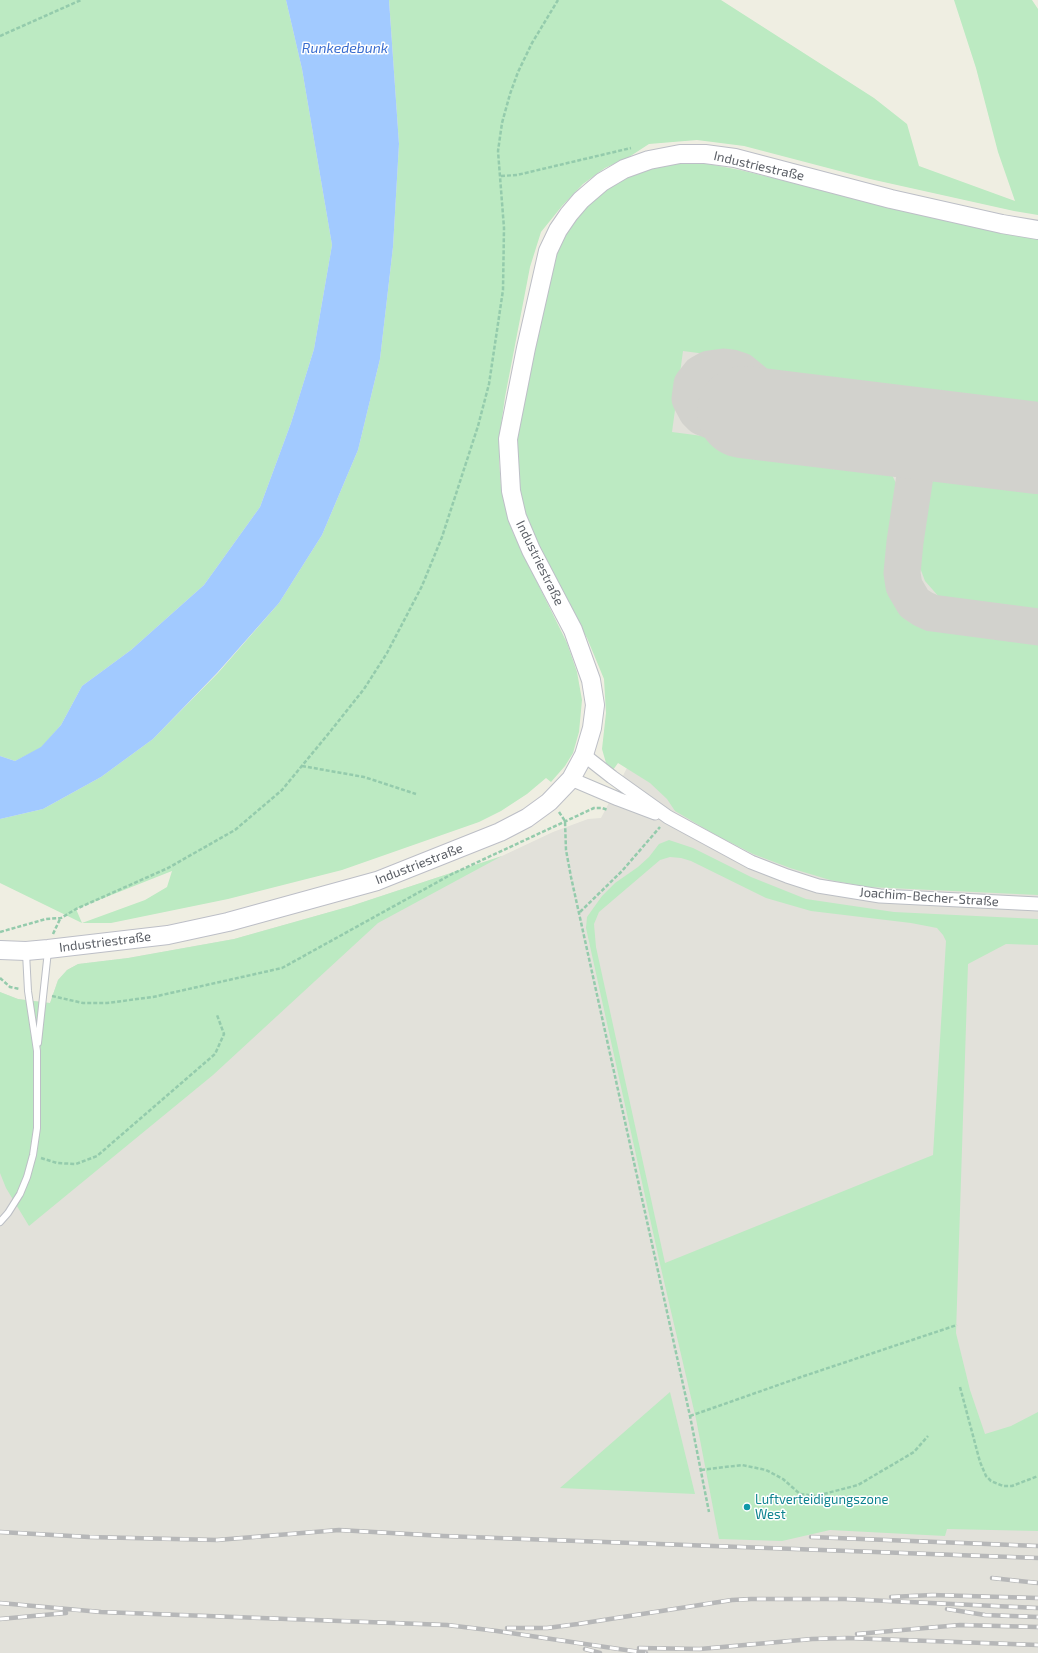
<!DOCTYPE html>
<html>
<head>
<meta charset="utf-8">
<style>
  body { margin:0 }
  canvas { display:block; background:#efeee2 }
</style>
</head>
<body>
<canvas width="1038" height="1653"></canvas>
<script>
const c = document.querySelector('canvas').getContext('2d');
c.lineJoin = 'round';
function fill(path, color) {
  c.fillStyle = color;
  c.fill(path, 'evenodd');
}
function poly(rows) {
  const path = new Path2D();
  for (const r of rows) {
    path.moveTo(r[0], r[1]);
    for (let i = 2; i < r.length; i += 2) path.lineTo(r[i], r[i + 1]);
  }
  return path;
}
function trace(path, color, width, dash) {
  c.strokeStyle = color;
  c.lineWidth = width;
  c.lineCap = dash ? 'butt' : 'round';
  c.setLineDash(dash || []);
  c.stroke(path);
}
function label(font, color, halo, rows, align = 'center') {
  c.font = font + ' "Exo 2",sans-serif';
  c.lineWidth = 3;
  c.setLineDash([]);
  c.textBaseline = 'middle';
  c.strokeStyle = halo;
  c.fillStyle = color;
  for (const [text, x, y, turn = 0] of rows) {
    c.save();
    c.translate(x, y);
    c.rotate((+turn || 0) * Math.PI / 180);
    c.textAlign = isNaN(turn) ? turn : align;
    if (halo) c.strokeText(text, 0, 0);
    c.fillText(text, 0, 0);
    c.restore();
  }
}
fill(poly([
  [1038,245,1038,1653,0,1653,0,992,18,999,50,1003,58,980,67,970,78,964,128,958,234,939,351,906,502,856,553,832,588,819,601,818,628,766,610,704,542,328]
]), '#e2e1da');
fill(poly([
  [0,0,286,0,302,69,332,245,314,349,291,423,260,507,204,585,131,650,82,686,61,725,41,748,15,761,0,756],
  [389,0,721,0,874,98,907,124,919,166,1015,201,998,152,976,68,954,0,1032,0,1038,9,1038,215,1014,211,870,179,744,146,697,140,649,144,629,157,605,168,583,184,562,206,541,232,530,267,505,397,500,432,499,459,501,487,513,533,567,643,577,672,582,700,579,732,573,753,565,766,551,782,546,778,527,794,501,811,479,822,342,870,228,899,111,923,82,923,0,883,0,819,43,809,101,777,153,739,218,673,279,603,322,535,358,450,380,359,393,247,399,144],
  [172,871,167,887,145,900,82,923,76,909],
  [679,163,704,163,740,170,929,216,1038,237,1038,416,773,382,745,359,683,351,672,432,862,457,880,463,891,473,898,487,898,507,890,573,895,598,903,608,915,617,927,623,941,626,1038,639,1038,895,868,887,830,880,790,868,753,854,714,834,675,811,667,799,650,783,618,763,613,770,606,763,602,749,606,713,604,679,587,638,555,583,522,506,518,487,515,436,556,251,576,217,607,188,625,178,642,171,662,165],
  [952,469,1038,479,1038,615,954,603,940,598,925,581,916,557,921,505,928,486,940,474],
  [669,840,693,848,751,877,806,899,894,912,1038,919,1038,945,1006,944,968,964,956,1333,970,1390,985,1434,1011,1426,1038,1412,1038,1531,947,1529,945,1536,830,1530,782,1541,719,1539,696,1419,660,1264,586,928,587,917,602,896,615,883,638,867,649,857,659,844],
  [670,857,681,858,691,861,766,898,811,911,911,923,937,928,943,935,946,941,933,1155,665,1263,596,947,594,924,599,912,660,860],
  [502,856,378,923,213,1075,29,1226,6,1188,0,1173,0,992,18,999,50,1003,58,980,67,970,78,964,128,958,234,939,351,906],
  [670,1392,695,1494,560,1488]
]), '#bceac2');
fill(poly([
  [286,0,389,0,399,144,393,247,380,359,358,450,322,535,279,603,217,673,153,739,101,777,43,809,0,819,0,756,15,761,41,747,61,725,82,686,131,650,204,585,260,507,291,423,314,349,332,245,302,69]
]), '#a2caff');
trace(poly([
  [743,412,737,412,716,420,710,420,702,417,697,412,690,399,692,384,700,374,709,369,724,367,732,368,741,371,769,394,784,409,800,418],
  [841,423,884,429,890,432,902,440,907,447,914,460,916,469],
  [961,439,946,441,932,446,922,456,916,469,905,542,902,573,904,586,914,603,923,609,932,613,1038,627]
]), '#d2d2cd', 37);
trace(poly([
  [743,412,1038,448]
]), '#d2d2cd', 92);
const lane = poly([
  [38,1043,48,951],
  [0,1222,8,1213,20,1194,27,1177,33,1155,37,1128,37,1051,28,991,26,953]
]);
const street = poly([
  [584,755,612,777,668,817,751,862,787,876,818,886,880,896,1038,904],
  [571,779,618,799,655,813]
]);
const secondary = poly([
  [0,950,26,951,48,949,168,935,228,922,377,881,500,832,527,818,549,802,571,779,584,755,592,728,595,705,591,680,573,630,531,550,517,517,511,491,508,439,526,348,548,251,558,230,569,214,581,200,602,182,624,169,649,160,680,154,705,154,735,158,891,199,1002,224,1038,230]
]);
trace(lane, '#bcbfc5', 8);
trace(street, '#bcbfc5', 15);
trace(secondary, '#bdbfc7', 20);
trace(poly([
  [0,36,81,0],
  [501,176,517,175,631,148],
  [302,766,364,777,416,794],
  [559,812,565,821,566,850,571,877,690,1416,709,1512],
  [580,912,622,871,660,827],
  [0,932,46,919,61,918,76,909,168,868,235,830,282,790,329,733,364,689,387,653,422,586,442,537,478,426,489,384,503,290,504,228,498,151,502,123,510,94,518,72,532,43,558,0],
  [53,934,60,919],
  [0,978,10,987,20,989],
  [52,996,83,1003,107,1003,153,997,282,968,452,874,594,808,602,808,608,810],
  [41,1158,57,1163,76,1164,97,1156,215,1054,224,1034,217,1015],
  [960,1387,980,1462,986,1476,991,1481,1003,1486,1012,1486,1038,1476],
  [690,1416,801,1377,957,1325],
  [701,1470,742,1465,766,1470,783,1479,800,1494,816,1496,858,1485,914,1452,928,1436]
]), '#94cbac', 2.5, [4, 2]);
trace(lane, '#fff', 6);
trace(street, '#fff', 13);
trace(secondary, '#fff', 18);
const rail = poly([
  [0,1532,89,1537,217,1540,339,1530,443,1536,1038,1558],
  [811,1537,1038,1546],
  [992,1578,1038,1583],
  [891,1597,932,1595,1038,1598],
  [0,1603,101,1612,447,1625,497,1631,646,1653],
  [947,1609,985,1615,1038,1617],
  [0,1619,66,1613],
  [507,1628,547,1628,578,1624,732,1600,751,1599,845,1599,1038,1608],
  [857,1634,960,1625,1038,1627],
  [639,1648,700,1649,812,1639,848,1638,1038,1645],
  [585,1649,600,1653]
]);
trace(rail, '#b6b7b8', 4.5);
trace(rail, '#fff', 3, [9]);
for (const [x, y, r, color] of [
  [747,1507,4,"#0f9aa8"]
]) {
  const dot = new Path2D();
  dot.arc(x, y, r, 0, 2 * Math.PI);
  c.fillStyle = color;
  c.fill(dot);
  trace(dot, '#fff', 1.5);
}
label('13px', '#5a5e65', '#fff', [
  ["Industriestraße",759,166,13],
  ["Industriestraße",540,563,64],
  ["Industriestraße",419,864,-21],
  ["Joachim-Becher-Straße",929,897,4],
  ["Industriestraße",105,942,-7]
]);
label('13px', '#0d838f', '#fff', [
  ["Luftverteidigungszone",755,1500],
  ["West",755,1515]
], 'left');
label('italic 14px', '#386ccf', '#fff', [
  ["Runkedebunk",345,48]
]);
</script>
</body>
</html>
